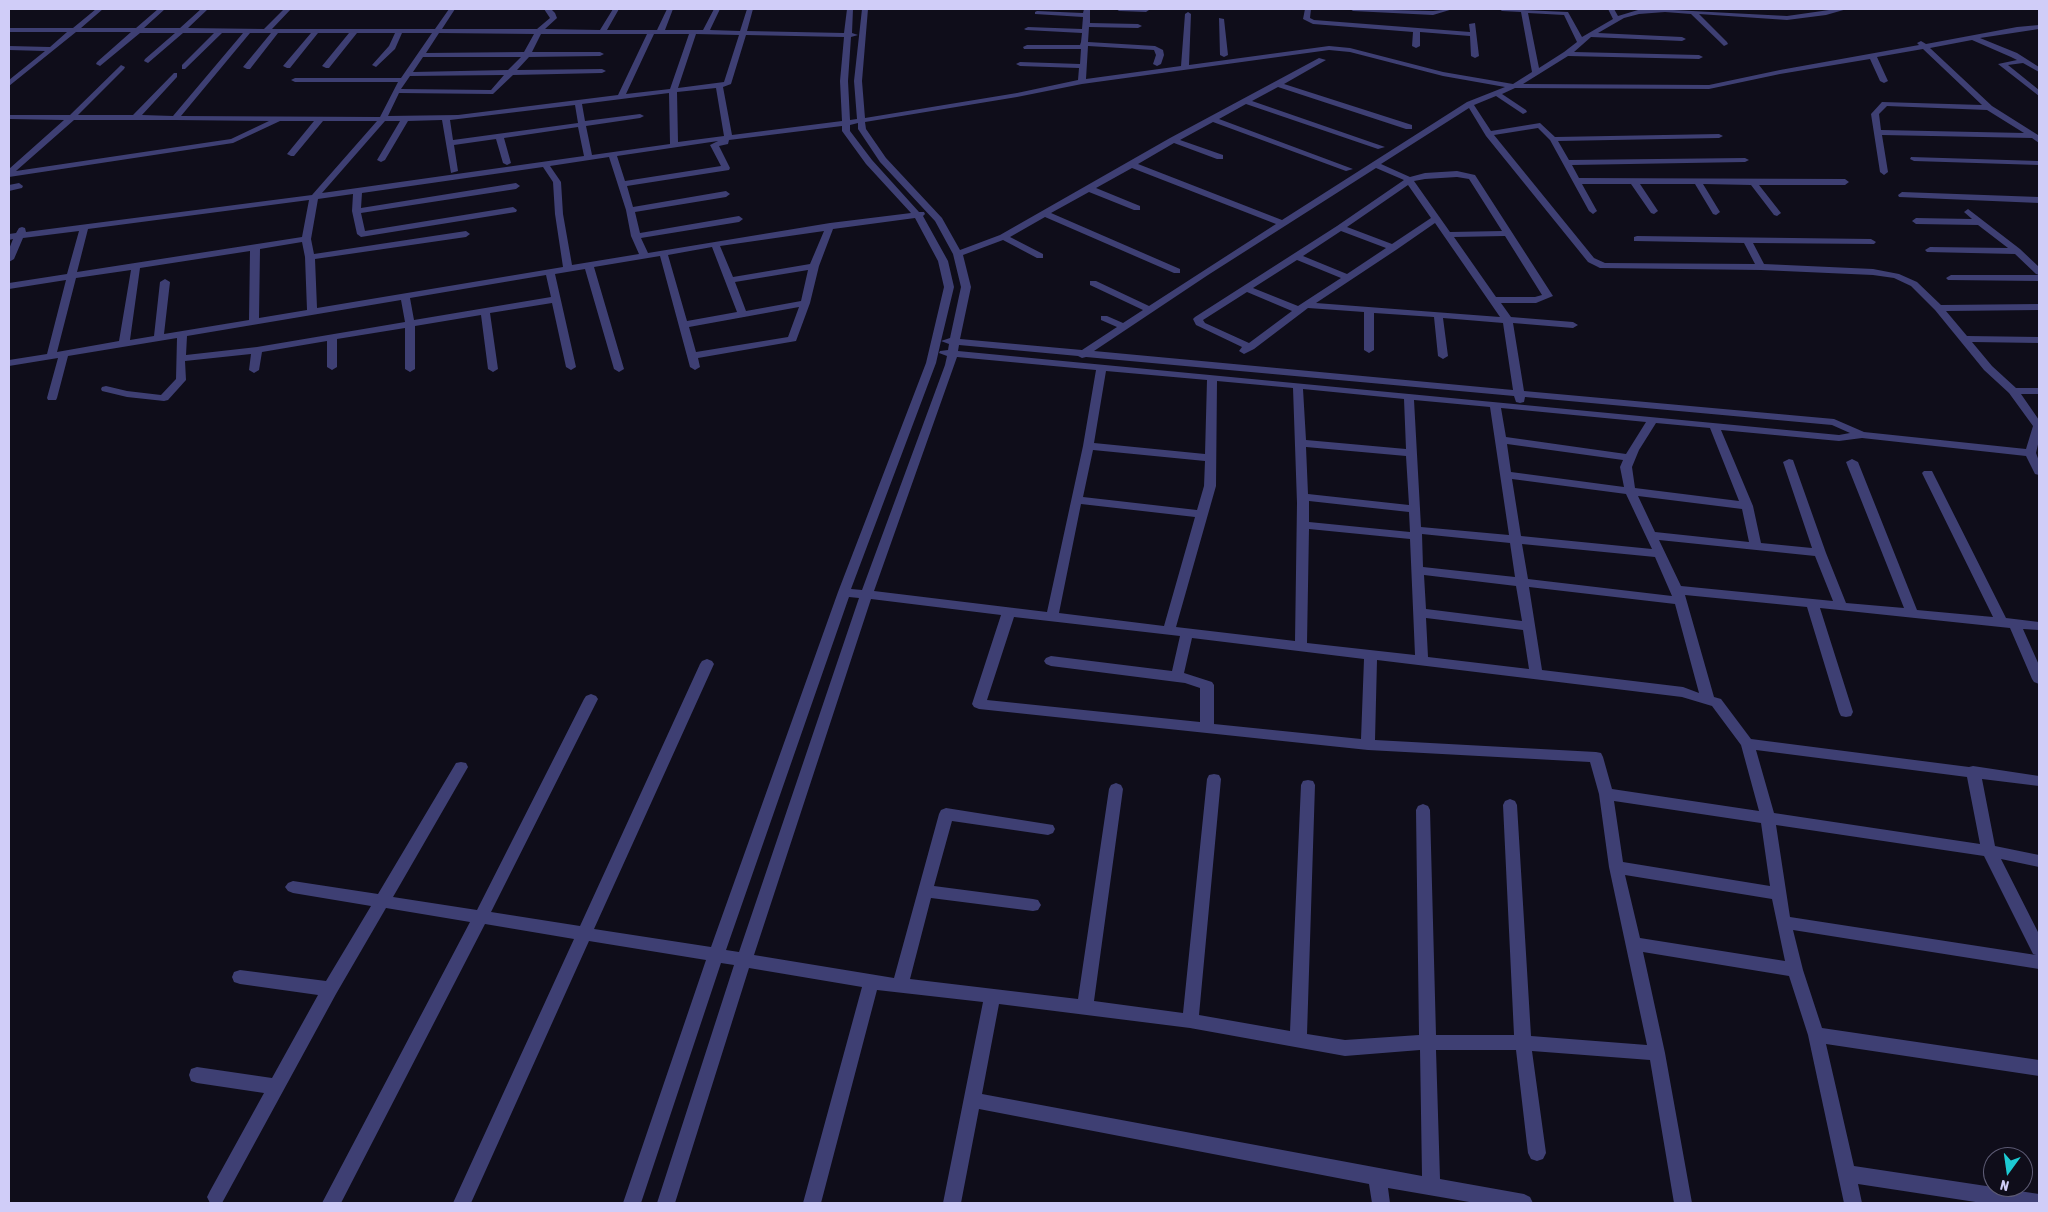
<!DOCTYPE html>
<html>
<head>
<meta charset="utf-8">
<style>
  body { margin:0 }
  #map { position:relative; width:2048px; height:1212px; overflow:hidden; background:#0f0d1a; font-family:"Asap Condensed",sans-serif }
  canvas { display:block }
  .frame { position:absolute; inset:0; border:10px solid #d0cdf8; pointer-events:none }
  .north { position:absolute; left:1983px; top:1147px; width:50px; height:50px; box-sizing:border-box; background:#0f0d1a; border:1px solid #5c5a73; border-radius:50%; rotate:194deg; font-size:14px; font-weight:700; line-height:20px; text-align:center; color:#d0cdf8 }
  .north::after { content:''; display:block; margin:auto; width:18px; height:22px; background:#1dcad3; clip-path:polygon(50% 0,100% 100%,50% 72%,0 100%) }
</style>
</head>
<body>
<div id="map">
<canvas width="2048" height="1212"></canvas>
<div class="frame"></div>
<div class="north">N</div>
</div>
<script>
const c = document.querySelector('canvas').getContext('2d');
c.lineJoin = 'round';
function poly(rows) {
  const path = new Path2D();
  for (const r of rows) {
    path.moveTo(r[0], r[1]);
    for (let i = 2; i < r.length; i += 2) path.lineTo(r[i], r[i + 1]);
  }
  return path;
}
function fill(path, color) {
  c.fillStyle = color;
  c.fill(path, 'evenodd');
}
fill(poly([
  [96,9,103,9,81,28,136,28,158,9,165,9,144,28,180,28,201,9,208,9,188,28,264,29,284,9,291,9,272,29,435,29,449,9,455,9,442,29,537,29,550,18,544,9,551,9,555,13,557,18,545,29,600,30,613,9,619,9,607,30,657,30,667,9,673,9,665,30,703,30,714,9,720,9,710,30,740,31,747,9,753,9,747,31,844,33,847,9,853,9,852,33,858,35,851,37,848,81,850,120,857,119,854,81,862,9,868,9,862,81,865,118,1017,93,1078,80,1079,68,1020,66,1016,64,1020,62,1080,64,1081,49,1024,49,1023,47,1027,45,1080,45,1081,42,1082,33,1026,30,1024,29,1028,27,1082,29,1083,17,1035,14,1035,12,1037,11,1083,13,1084,9,1090,9,1090,23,1138,24,1142,26,1138,28,1089,27,1088,42,1155,46,1163,50,1164,55,1161,64,1157,66,1153,64,1156,55,1154,50,1088,46,1086,79,1181,66,1185,14,1188,12,1191,14,1189,65,1329,46,1350,48,1443,72,1513,84,1532,72,1521,12,1502,11,1499,9,1568,12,1582,37,1613,19,1608,9,1614,9,1618,16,1638,10,1654,9,1787,16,1836,9,1847,9,1826,15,1787,20,1699,14,1727,42,1728,44,1724,46,1691,14,1665,12,1639,14,1624,18,1598,33,1682,37,1686,39,1682,41,1591,37,1574,52,1699,55,1703,57,1699,59,1568,56,1523,84,1709,85,1780,70,1919,45,1917,43,1921,41,1926,44,2017,27,2039,25,2039,29,1980,38,2017,53,2039,67,2039,72,2023,63,2008,65,2039,90,2039,96,1998,64,2017,60,2011,57,1972,40,1930,48,1992,106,2038,135,2039,143,2032,138,1882,135,1888,172,1884,175,1880,172,1871,114,1882,102,1982,105,1923,49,1877,57,1888,81,1884,83,1880,81,1870,59,1780,74,1709,89,1515,88,1502,94,1526,110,1527,112,1523,114,1496,96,1474,105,1491,131,1540,123,1555,137,1719,134,1723,136,1719,138,1558,141,1569,160,1745,158,1749,160,1745,162,1572,165,1579,178,1845,179,1849,182,1845,185,1759,185,1781,213,1777,216,1774,215,1751,185,1703,184,1720,212,1716,215,1713,214,1695,184,1640,184,1658,211,1654,214,1651,213,1631,184,1582,184,1597,211,1593,214,1589,211,1550,140,1538,128,1494,135,1594,258,1605,263,1755,264,1744,243,1634,241,1634,237,1637,236,1871,239,1876,242,1874,244,1753,243,1764,264,1873,269,1899,274,1917,282,1941,305,2039,304,2039,310,1946,311,1967,336,2039,337,2039,343,1972,342,1992,366,2016,388,2039,388,2039,394,2021,394,2039,420,2039,440,2036,453,2039,461,2039,475,2035,474,2026,456,1862,438,1839,441,1721,430,1753,506,1761,543,1812,548,1783,462,1789,459,1793,460,1826,553,1846,603,1904,608,1846,462,1852,459,1858,462,1917,610,1993,617,1922,473,1924,471,1932,471,2006,618,2039,622,2039,630,2023,629,2039,665,2039,684,2034,682,2032,679,2010,628,1820,608,1853,712,1851,716,1846,717,1841,716,1839,712,1807,607,1685,595,1714,697,1721,699,1751,739,1969,767,1973,766,2039,776,2039,786,1982,779,1995,846,2039,855,2039,867,2001,859,2039,934,2039,969,1793,930,1803,970,1822,1028,2039,1060,2039,1076,1826,1044,1854,1166,2039,1194,2039,1203,1982,1203,1858,1184,1862,1203,1844,1203,1808,1035,1789,976,1643,952,1665,1053,1692,1203,1674,1203,1650,1060,1532,1051,1546,1153,1543,1159,1537,1161,1531,1159,1528,1153,1516,1050,1436,1050,1440,1179,1524,1194,1530,1197,1533,1203,1475,1203,1388,1188,1390,1203,1372,1203,1369,1184,979,1109,961,1203,943,1203,983,1002,877,990,821,1203,803,1203,862,987,749,968,675,1203,657,1203,734,965,721,963,641,1203,623,1203,706,960,589,941,471,1203,453,1203,574,939,485,924,341,1203,322,1203,470,922,386,908,336,994,222,1203,210,1203,207,1197,210,1191,264,1093,197,1083,191,1081,189,1075,191,1069,197,1067,272,1078,318,995,240,984,234,982,232,977,234,972,240,970,326,981,371,906,293,893,288,891,285,887,288,883,293,881,378,894,456,763,461,762,466,763,468,767,393,897,477,910,584,699,586,696,591,694,596,696,598,699,491,912,580,926,700,664,702,661,707,659,712,661,714,664,594,929,711,947,838,592,926,363,944,287,938,261,915,218,833,229,819,266,810,303,796,341,698,358,700,367,695,370,690,367,660,256,594,267,624,369,619,372,614,369,585,269,555,274,576,367,571,370,566,367,552,303,490,313,498,369,493,372,488,369,481,315,415,326,415,369,410,372,405,369,405,328,337,339,337,367,332,370,327,367,327,341,262,352,259,370,254,373,249,370,251,354,185,361,186,380,168,400,164,401,127,397,102,391,101,389,102,387,106,386,127,391,161,395,176,379,177,338,68,356,57,398,56,400,48,400,47,398,58,358,9,366,9,360,47,354,66,280,9,289,9,283,67,274,79,231,23,238,14,259,9,262,9,249,13,239,9,240,9,234,16,233,19,228,22,227,25,228,26,232,312,195,377,121,323,121,294,156,291,156,287,154,314,121,280,121,233,143,9,177,9,169,64,120,9,119,9,115,70,115,121,65,125,67,124,69,78,115,133,115,174,73,177,73,177,77,142,115,173,116,243,33,222,33,185,69,182,69,182,65,214,33,183,33,148,63,144,61,145,59,175,33,140,33,100,66,96,64,97,62,131,32,76,32,9,86,9,80,45,51,9,50,9,46,50,47,67,32,9,32,9,28,73,28,96,9],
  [1528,13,1564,15,1577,42,1564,52,1539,68,1528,13],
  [250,33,271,33,243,67,247,69,250,69,278,33,311,33,283,66,287,68,290,68,318,33,349,33,322,66,326,68,329,68,357,33,395,33,389,46,372,65,376,67,395,49,402,33,432,33,401,78,295,78,291,80,295,82,398,82,380,117,181,116,250,33],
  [439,33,534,34,524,52,426,53,439,33],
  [541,34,647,34,618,95,458,115,388,116,399,93,493,94,513,75,602,73,606,71,602,69,517,70,529,57,600,56,604,54,600,52,532,52,541,34],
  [654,34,689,34,670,89,626,94,654,34],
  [696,34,739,35,724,82,678,88,696,34],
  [746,35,844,37,840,81,842,121,732,135,723,87,731,84,746,35],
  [1329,50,1350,52,1443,76,1505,87,1467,102,1282,220,1138,164,1174,143,1217,159,1223,159,1223,155,1180,140,1213,122,1346,171,1353,169,1219,119,1246,104,1378,149,1385,147,1252,101,1278,87,1406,129,1412,129,1412,125,1284,84,1326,60,1319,58,1170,138,1000,235,960,250,942,218,886,158,866,129,865,122,1017,97,1082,84,1329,50],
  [423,57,521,57,508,70,413,72,423,57],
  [504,75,491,90,401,89,410,76,504,75],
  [716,88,724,136,678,142,677,92,716,88],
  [669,93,670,144,592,155,586,126,640,118,644,116,640,114,585,121,582,104,669,93],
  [575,105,578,123,453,140,450,120,575,105],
  [1887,106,1987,110,2024,133,1881,130,1879,114,1887,106],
  [1469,108,1486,136,1588,262,1600,268,1761,270,1873,275,1894,278,1911,286,1935,310,1984,370,2009,393,2033,426,2026,449,1864,432,1834,419,1524,391,1513,323,1573,328,1578,325,1573,322,1511,317,1501,303,1536,303,1553,296,1475,175,1457,171,1425,173,1410,177,1381,164,1469,108],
  [74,120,175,120,269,121,231,139,16,171,74,120],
  [442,120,451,173,458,171,454,145,496,139,503,163,507,165,511,163,504,138,578,127,584,156,322,193,385,121,400,121,377,160,381,162,385,160,408,121,442,120],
  [858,123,858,129,880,162,935,221,953,254,961,287,950,338,941,341,954,287,948,261,923,216,925,214,924,212,919,212,872,160,850,131,850,125,858,123],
  [842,126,842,131,866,164,911,213,830,223,648,253,641,238,739,222,743,219,739,216,640,233,635,212,726,197,730,194,726,191,633,207,627,186,729,170,730,168,719,146,728,144,729,140,842,126],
  [718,141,710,145,721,166,625,181,617,156,718,141],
  [609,157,626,210,631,236,639,254,572,265,563,214,561,182,550,166,609,157],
  [543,167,553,182,555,214,563,267,317,308,315,259,466,237,470,234,466,231,314,254,311,239,318,199,353,194,352,211,357,234,361,237,516,212,517,210,513,207,365,231,361,213,516,189,520,186,516,183,361,208,362,193,543,167],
  [1132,168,1276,224,1149,306,1096,281,1090,281,1090,285,1143,310,1123,323,1107,316,1101,316,1101,320,1117,327,1082,350,960,339,971,287,963,255,1003,240,1037,258,1043,258,1043,254,1010,237,1045,217,1174,273,1180,273,1180,269,1051,213,1089,192,1134,210,1140,210,1140,206,1096,188,1132,168],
  [1376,168,1404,180,1337,226,1195,317,1193,319,1196,325,1242,347,1239,351,1244,354,1254,349,1308,308,1364,312,1364,350,1369,353,1374,350,1374,313,1434,317,1438,356,1443,359,1448,356,1443,318,1503,323,1513,390,1094,351,1208,275,1376,168],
  [1457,177,1469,179,1502,231,1450,232,1414,181,1425,179,1457,177],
  [1408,185,1431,218,1392,244,1347,227,1408,185],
  [309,200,302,237,77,272,88,229,309,200],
  [1435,223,1500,317,1316,303,1396,250,1435,223],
  [824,231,810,264,733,277,720,246,824,231],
  [1341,231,1386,248,1347,274,1303,256,1341,231],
  [1505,236,1542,295,1535,297,1496,297,1454,237,1505,236],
  [302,242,305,257,307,310,259,318,260,249,302,242],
  [712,247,737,312,687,321,668,255,712,247],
  [250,251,249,320,164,334,170,282,165,279,160,282,154,336,130,340,140,268,250,251],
  [1297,260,1341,278,1298,306,1253,288,1297,260],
  [131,270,119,341,57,352,76,278,131,270],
  [808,270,801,301,746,311,735,282,808,270],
  [546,275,551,297,414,320,410,298,546,275],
  [1247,292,1292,311,1249,343,1205,323,1203,320,1247,292],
  [401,300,405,322,257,347,186,355,187,336,401,300],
  [799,307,788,337,696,352,689,327,799,307],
  [941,341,949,344,948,350,940,351,939,353,947,356,945,365,862,590,851,589,936,363,941,341],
  [959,345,1078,356,1082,358,1086,357,1514,396,1516,402,1520,403,1524,402,1525,397,1832,425,1850,433,1839,435,958,351,959,345],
  [957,357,1096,370,1083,446,1047,612,874,591,957,357],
  [1106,371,1207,380,1205,454,1094,443,1106,371],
  [1217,381,1293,388,1297,503,1295,641,1176,627,1216,486,1217,381],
  [1303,389,1404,399,1406,449,1306,440,1303,389],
  [1414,400,1490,407,1509,535,1421,527,1414,400],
  [1501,408,1646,422,1626,454,1506,437,1501,408],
  [1656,423,1710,428,1739,501,1635,488,1632,467,1639,450,1656,423],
  [1507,444,1623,460,1620,467,1624,487,1511,472,1507,444],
  [1306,447,1406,456,1409,505,1308,494,1306,447],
  [1093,450,1205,461,1204,486,1197,510,1083,497,1093,450],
  [1512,479,1626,494,1652,549,1521,536,1512,479],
  [1638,496,1742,509,1749,542,1655,532,1638,496],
  [1309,501,1409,512,1410,532,1309,522,1309,501],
  [1081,504,1195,517,1164,626,1059,613,1081,504],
  [1309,529,1410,539,1415,655,1307,643,1309,529],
  [1422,534,1510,543,1515,577,1423,567,1422,534],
  [1659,540,1815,556,1833,601,1681,586,1659,540],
  [1522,544,1655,557,1672,596,1528,579,1522,544],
  [1424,575,1516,586,1522,621,1426,609,1424,575],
  [1529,587,1675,604,1699,693,1683,687,1542,670,1529,587],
  [849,597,859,598,739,952,726,950,849,597],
  [871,599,1001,615,972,704,974,707,979,709,1368,750,1590,762,1599,794,1609,867,1647,1045,1531,1036,1517,805,1515,801,1510,799,1505,801,1503,805,1514,1035,1436,1035,1430,810,1428,806,1423,804,1418,806,1416,810,1419,1035,1345,1040,1307,1034,1315,785,1313,781,1308,780,1303,781,1301,785,1290,1031,1199,1015,1221,779,1219,775,1214,774,1209,775,1207,779,1183,1013,1094,1001,1123,789,1121,785,1116,783,1111,785,1109,789,1078,999,910,979,931,898,1033,911,1038,910,1041,905,1038,900,1033,899,934,886,952,821,1048,835,1053,833,1055,829,1053,825,946,808,941,810,939,814,894,978,754,955,871,599],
  [1014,617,1180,636,1172,671,1051,656,1046,658,1044,661,1046,664,1051,666,1185,683,1200,688,1200,722,987,700,1014,617],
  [1426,618,1523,630,1529,669,1428,657,1426,618],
  [1192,638,1364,659,1361,739,1214,724,1214,685,1212,682,1184,673,1192,638],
  [1377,660,1682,697,1712,706,1741,745,1759,811,1612,789,1603,757,1601,753,1596,752,1375,740,1377,660],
  [1756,750,1967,777,1980,844,1774,813,1756,750],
  [1614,801,1761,823,1770,886,1623,862,1614,801],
  [1776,825,1984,856,2033,954,2036,955,1790,917,1776,825],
  [1625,875,1772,899,1785,961,1640,938,1625,875],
  [999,1004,1190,1028,1345,1056,1420,1050,1422,1176,982,1094,999,1004],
  [1116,9,1149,9,1149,10,1146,12,1119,11,1116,9],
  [1305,9,1311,9,1310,18,1314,20,1470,32,1469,24,1475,23,1479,56,1475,58,1471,56,1470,36,1420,32,1420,46,1416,48,1412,46,1413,32,1313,24,1303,19,1305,9],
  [1350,9,1433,11,1453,9,1433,15,1353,11,1350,9],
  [1219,18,1224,19,1228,55,1224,57,1220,55,1219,18],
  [1911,157,2039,161,2039,165,1914,161,1910,159,1911,157],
  [19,183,23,186,22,188,9,191,9,185,19,183],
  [1902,192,2039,197,2039,203,1899,197,1898,195,1902,192],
  [1968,209,2020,249,2039,267,2039,275,2036,274,2015,254,1927,252,1925,250,1930,247,2008,248,1978,225,1916,224,1912,221,1916,218,1972,219,1964,212,1968,209],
  [1951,275,2039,275,2039,281,1948,280,1946,278,1951,275]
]), '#3e3f73');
</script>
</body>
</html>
